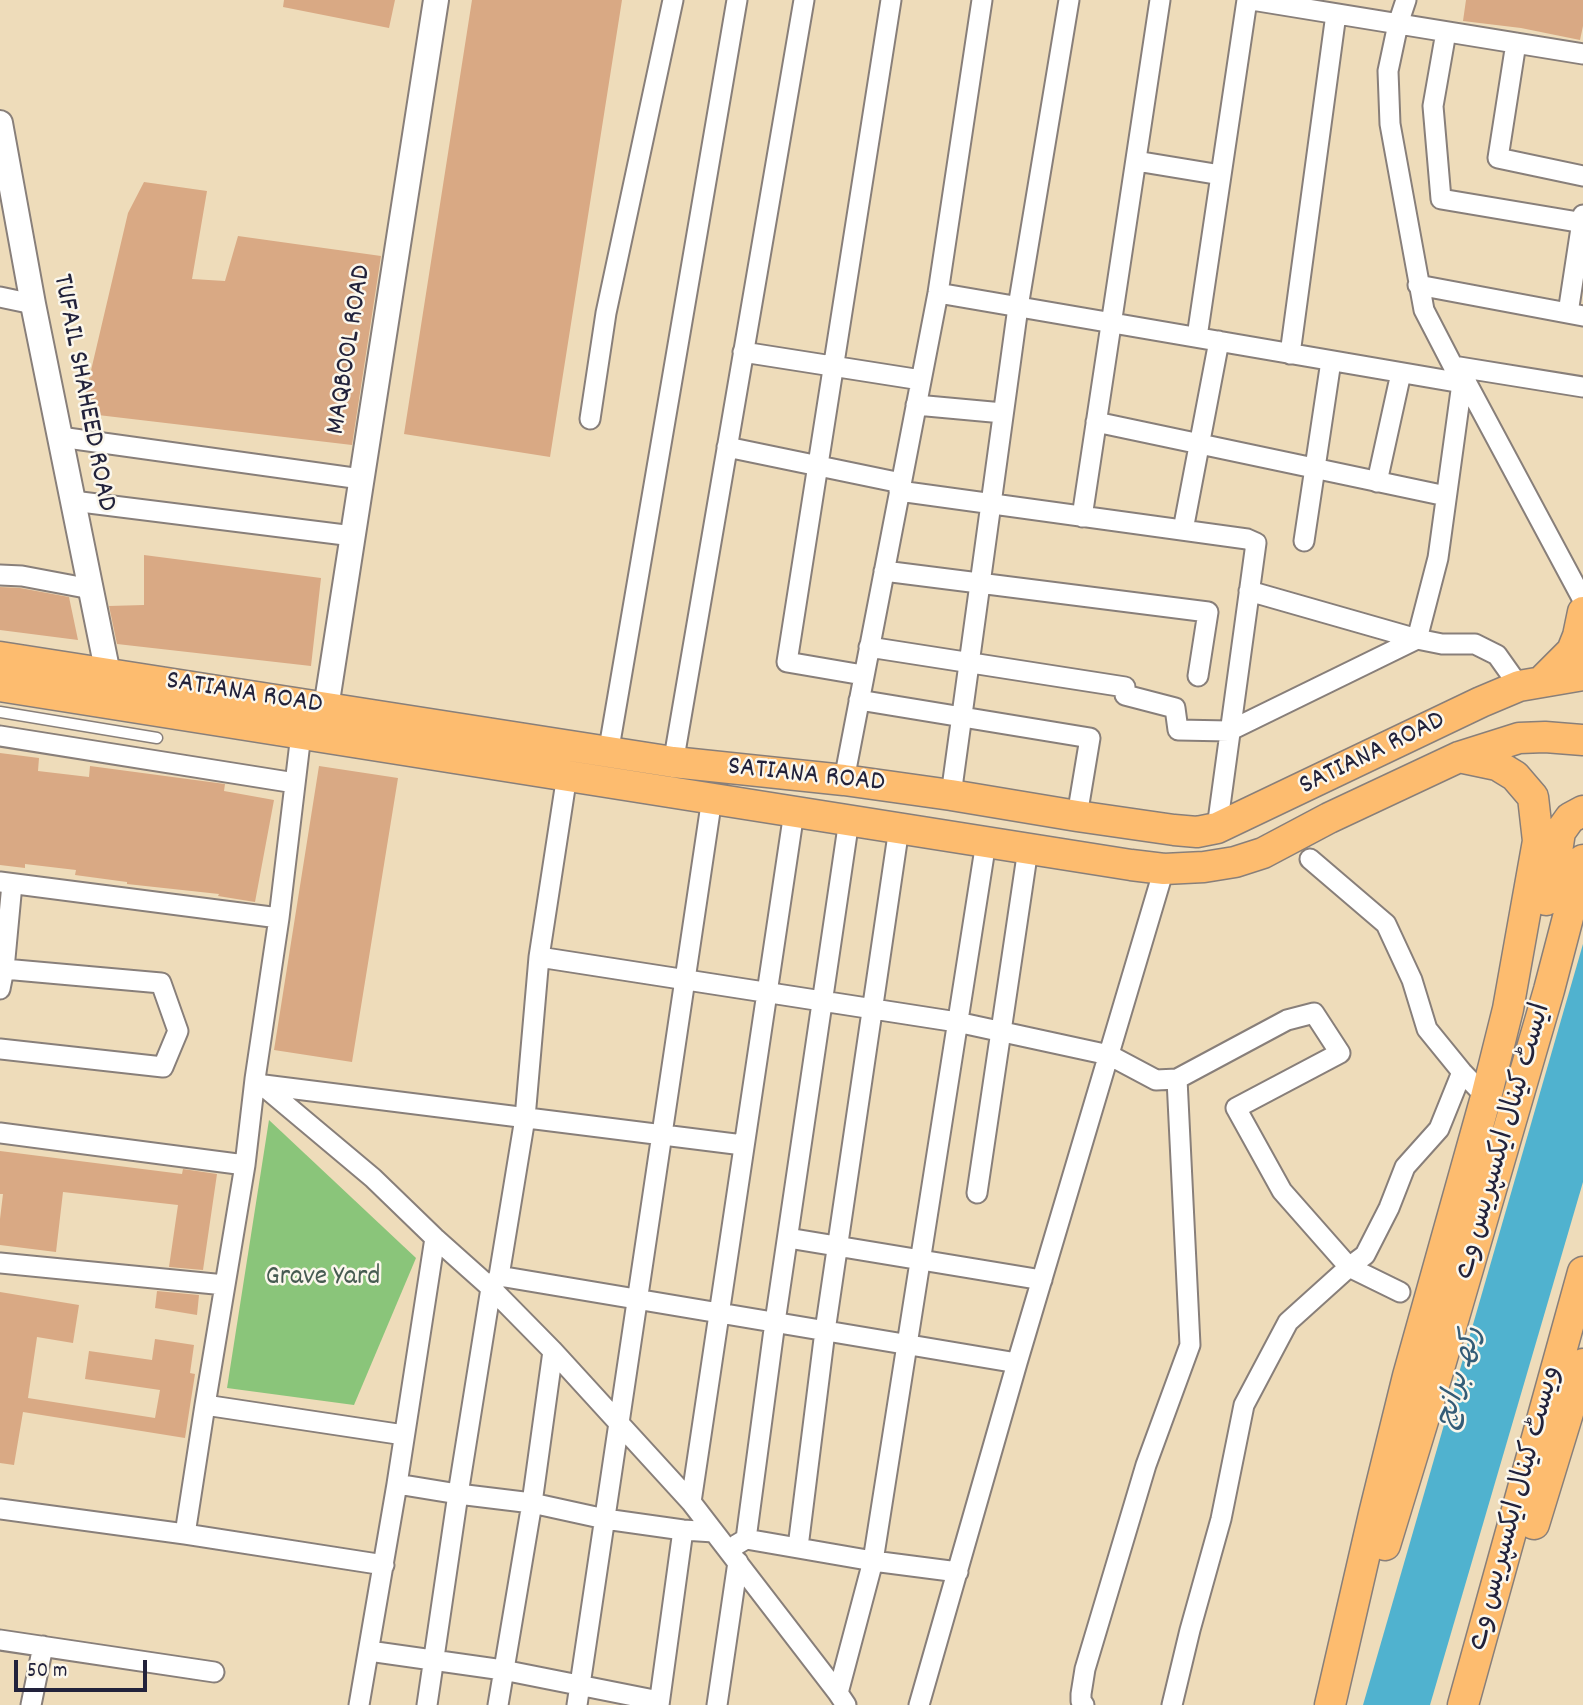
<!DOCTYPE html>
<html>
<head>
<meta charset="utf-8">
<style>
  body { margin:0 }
  #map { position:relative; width:1583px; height:1705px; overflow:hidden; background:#eedcba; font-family:Dekko,sans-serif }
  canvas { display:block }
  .scale { position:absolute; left:14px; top:1660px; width:133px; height:32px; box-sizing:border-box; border:4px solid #22223b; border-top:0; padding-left:9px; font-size:21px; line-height:24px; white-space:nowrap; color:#22223b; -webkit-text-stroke:5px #fbf7ec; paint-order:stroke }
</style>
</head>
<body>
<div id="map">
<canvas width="1583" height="1705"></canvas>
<div class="scale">50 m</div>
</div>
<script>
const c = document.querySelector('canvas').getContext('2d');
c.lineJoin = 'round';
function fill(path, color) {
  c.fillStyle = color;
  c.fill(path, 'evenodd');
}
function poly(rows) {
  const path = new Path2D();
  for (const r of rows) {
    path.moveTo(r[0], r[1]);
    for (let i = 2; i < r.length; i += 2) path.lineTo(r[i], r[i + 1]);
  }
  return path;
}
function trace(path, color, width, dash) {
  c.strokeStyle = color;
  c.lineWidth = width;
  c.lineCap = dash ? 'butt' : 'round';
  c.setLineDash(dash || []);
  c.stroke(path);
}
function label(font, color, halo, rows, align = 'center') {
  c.font = font + ' Dekko,"Playpen Sans Arabic",sans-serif';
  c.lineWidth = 5;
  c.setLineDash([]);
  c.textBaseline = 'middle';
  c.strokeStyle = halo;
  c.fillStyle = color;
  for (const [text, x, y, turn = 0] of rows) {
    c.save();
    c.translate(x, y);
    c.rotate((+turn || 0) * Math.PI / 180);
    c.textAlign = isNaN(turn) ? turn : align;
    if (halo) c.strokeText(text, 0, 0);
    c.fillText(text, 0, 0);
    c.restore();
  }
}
fill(poly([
  [269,1120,416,1258,354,1405,227,1388]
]), '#8ac57a');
fill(poly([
  [1583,944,1583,1182,1430,1705,1363,1705]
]), '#50b2cf');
fill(poly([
  [284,0,395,0,389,28,283,7],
  [472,0,622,0,550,457,404,434],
  [1466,0,1583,0,1583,26,1580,40,1521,28,1463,21],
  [144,182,207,191,192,279,225,281,238,236,381,256,352,445,81,413,128,213],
  [144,555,321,578,311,666,117,644,109,606,144,605],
  [0,587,20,588,69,597,78,640,0,630],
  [0,753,39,758,38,771,89,777,90,766,225,784,224,791,274,800,255,902,218,896,219,894,127,884,127,882,75,875,76,870,25,864,25,868,0,865],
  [319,766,398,778,352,1062,274,1050],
  [0,1151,182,1174,183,1169,217,1174,203,1270,169,1267,178,1205,63,1192,56,1252,0,1245,0,1219,3,1194,0,1194],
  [157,1291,199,1295,197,1315,155,1308],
  [0,1292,79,1305,73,1343,37,1337,28,1398,155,1418,160,1390,85,1379,89,1351,152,1360,155,1339,194,1345,190,1373,195,1374,185,1438,23,1412,14,1465,0,1463]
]), '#d9a984');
const service = poly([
  [0,712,157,738]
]);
const minor = poly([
  [1252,0,1583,54],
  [1406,0,1398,24,1388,71,1390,124,1424,310,1453,366,1464,378],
  [1446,32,1433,106,1441,199,1583,223],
  [1516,43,1498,158,1583,176],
  [1136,161,1221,175],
  [1418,285,1583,316],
  [938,293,1462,383,1464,378,1583,600],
  [0,297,33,304],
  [1568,313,1583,215],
  [1197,337,1247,0],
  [743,352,921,380],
  [1290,354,1336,14],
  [1453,366,1583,387],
  [916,405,1003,413],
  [590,419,606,313,673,0],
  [1096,422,1446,496],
  [60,437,361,479],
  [727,447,901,483],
  [1377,482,1401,373],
  [899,491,1247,539,1256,543,1217,828],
  [73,501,353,536],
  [1082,517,1160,0],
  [1183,530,1219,341],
  [1304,541,1331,361],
  [884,571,1208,612,1198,676],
  [0,575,22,576,91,589],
  [1249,591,1417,639,1442,644,1475,644,1497,655,1519,686],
  [869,647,1125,687,1125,695,1175,708,1178,730,1229,731,1417,639,1438,558,1462,383],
  [863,675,787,662,891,0],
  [859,700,1090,738,1077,816],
  [301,734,279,918,255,1079,373,1178,435,1238,491,1288,553,1351,691,1502,838,1693,846,1705],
  [0,736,295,783],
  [608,754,737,0],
  [673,764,804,0],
  [844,780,938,293,982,0],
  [951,795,1018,307,1069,0],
  [1310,859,1386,924,1412,980,1427,1029,1462,1072,1486,1097],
  [0,882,279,918],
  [539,957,957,1022,1109,1055,1156,1080,1177,1079,1190,1345,1146,1465,1085,1669,1081,1694,1081,1701,1084,1705],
  [0,989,4,969,12,884],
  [0,1049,163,1067,178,1031,161,983,4,969],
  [255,1079,245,1165,205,1405,404,1435],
  [1177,1079,1287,1020,1314,1013,1340,1053,1236,1108,1282,1191,1349,1267,1400,1292],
  [264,1085,743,1145],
  [0,1133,245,1165],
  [977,1193,1028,849],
  [435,1238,397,1484,458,1494,532,1503,605,1519,683,1530,714,1532],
  [788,1238,1042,1280],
  [0,1263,225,1285],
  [499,1276,1017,1363],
  [691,1502,794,812],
  [0,1509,185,1534,384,1565],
  [185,1534,205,1405],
  [746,1539,775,1322,849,820],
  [736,1545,746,1539,873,1561,958,1572],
  [798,1547,825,1331,899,828],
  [0,1640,214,1672],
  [369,1651,503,1670,659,1701],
  [838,1693,873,1561,986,842],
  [31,1705,43,1646],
  [359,1705,397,1484],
  [427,1705,458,1494,491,1288,499,1276,525,1118,539,957,567,775],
  [498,1705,532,1503,553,1351],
  [577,1705,712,798],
  [659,1705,683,1530],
  [717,1705,738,1562],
  [919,1705,1017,1363,1164,869],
  [1172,1705,1190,1630,1221,1519,1244,1405,1288,1322,1349,1267,1365,1255,1389,1208,1405,1167,1439,1129,1462,1072]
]);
const tertiary = poly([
  [0,123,33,304,108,674],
  [326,708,436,0]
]);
const primary = poly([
  [0,657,673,762,844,780,951,795,1077,816,1174,830,1197,832,1217,828,1481,702,1519,686,1583,675],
  [1542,681,1572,651,1578,636,1583,612],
  [0,686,1131,865,1164,869,1204,867,1235,862,1263,853,1329,818,1459,757,1519,738,1545,737,1583,740],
  [1546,900,1556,858,1560,832,1570,818,1583,811],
  [1534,1524,1583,1364],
  [1385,1545,1440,1365,1549,990,1583,860],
  [1330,1705,1374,1514,1408,1376,1486,1097,1508,1009,1538,841,1533,797,1515,776,1497,765,1459,757],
  [1463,1705,1583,1272]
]);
trace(service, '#887f7a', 13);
trace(minor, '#887f7a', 23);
trace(tertiary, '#887f7a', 28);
trace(primary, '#887f7a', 33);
trace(service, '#fff', 10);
trace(minor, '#fff', 19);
trace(tertiary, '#fff', 24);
trace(primary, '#fdbc6f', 30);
label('28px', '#22223b', '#fbf7ec', [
  ["MAQBOOL ROAD",351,350,-81],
  ["TUFAIL SHAHEED ROAD",82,393,79],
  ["SATIANA ROAD",244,695,9],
  ["SATIANA ROAD",1373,755,-26],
  ["SATIANA ROAD",806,777,6],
  ["ایسٹ کینال ایکسپریس وے",1505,1142,-74],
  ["ویسٹ کینال ایکسپریس وے",1517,1509,-75]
]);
label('28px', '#465b51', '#fbf7ec', [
  ["Grave Yard",323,1279]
]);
label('italic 30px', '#345c76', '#fbf7ec', [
  ["رکھ برانچ",1462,1378,-74]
]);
</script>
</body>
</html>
